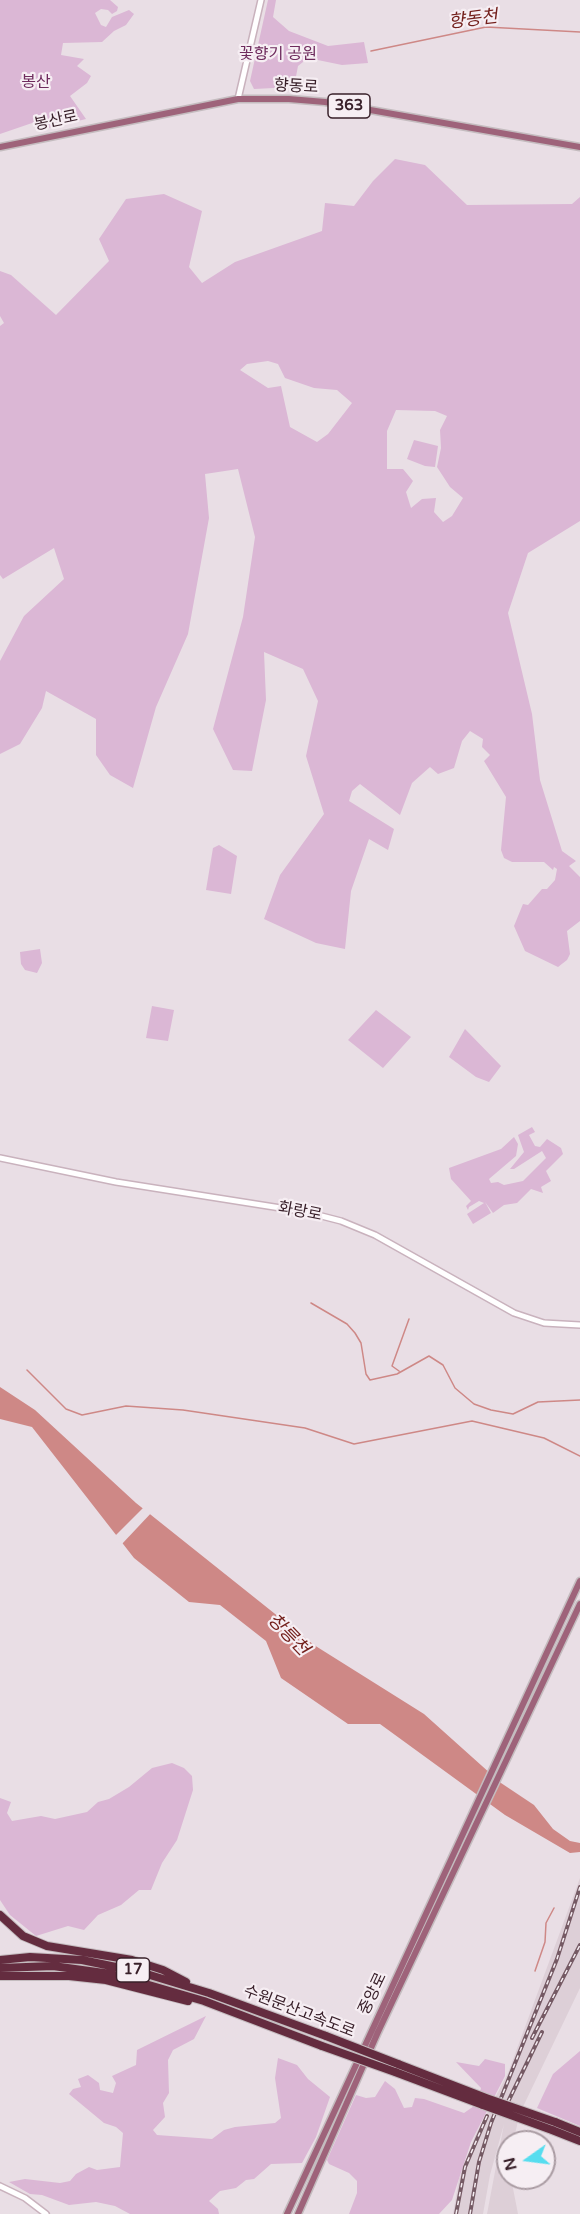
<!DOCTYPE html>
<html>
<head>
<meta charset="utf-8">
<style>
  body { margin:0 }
  #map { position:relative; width:580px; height:2214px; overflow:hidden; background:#e9dee5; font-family:"Varela Round",sans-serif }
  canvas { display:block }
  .north { position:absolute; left:496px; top:2130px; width:60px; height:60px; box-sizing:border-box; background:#f6eef3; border:2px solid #aa9ca3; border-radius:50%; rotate:256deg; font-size:16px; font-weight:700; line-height:24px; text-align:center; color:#39202a }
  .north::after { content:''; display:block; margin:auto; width:21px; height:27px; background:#56ddef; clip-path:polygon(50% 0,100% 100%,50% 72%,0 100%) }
</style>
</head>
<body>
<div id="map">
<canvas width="580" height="2214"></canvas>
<div class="north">N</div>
</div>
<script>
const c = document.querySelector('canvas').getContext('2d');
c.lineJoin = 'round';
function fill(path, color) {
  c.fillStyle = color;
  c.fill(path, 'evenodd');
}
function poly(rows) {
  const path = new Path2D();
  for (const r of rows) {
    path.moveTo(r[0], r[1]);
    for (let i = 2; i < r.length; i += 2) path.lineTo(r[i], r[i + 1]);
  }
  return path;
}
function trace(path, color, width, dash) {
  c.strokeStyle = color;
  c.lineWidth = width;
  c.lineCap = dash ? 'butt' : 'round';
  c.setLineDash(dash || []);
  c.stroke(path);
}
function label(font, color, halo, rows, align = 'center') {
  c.font = font + ' "Varela Round","Noto Sans KR",sans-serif';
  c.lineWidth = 4.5;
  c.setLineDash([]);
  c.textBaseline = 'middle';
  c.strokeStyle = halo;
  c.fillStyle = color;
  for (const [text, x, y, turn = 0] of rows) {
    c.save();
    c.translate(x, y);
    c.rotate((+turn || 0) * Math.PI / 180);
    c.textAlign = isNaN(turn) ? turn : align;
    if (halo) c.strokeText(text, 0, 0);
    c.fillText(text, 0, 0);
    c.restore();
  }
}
fill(poly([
  [580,1878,580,1988,520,2113,513,2142,508,2142,508,2178,511,2178,518,2214,487,2214,504,2124,490,2175,483,2214,453,2214,459,2179,475,2136,508,2073]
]), '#ddcfd7');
fill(poly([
  [0,0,110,0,118,7,117,11,112,14,108,10,101,9,95,13,101,25,106,27,112,17,129,10,134,14,126,25,114,31,102,42,63,43,61,55,84,59,77,66,91,76,87,83,70,96,86,119,49,128,35,122,0,134],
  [268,0,276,0,273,17,289,31,328,46,364,42,368,63,342,65,308,58,298,66,294,87,254,89,250,81],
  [395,159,425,165,467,205,572,204,580,197,580,521,528,553,508,613,532,714,540,780,562,851,576,861,569,866,580,877,580,921,567,931,570,954,567,960,558,967,525,951,514,926,523,904,528,905,542,889,547,889,555,880,557,869,554,867,553,870,544,862,512,862,504,858,501,850,506,797,484,761,490,755,482,747,483,739,470,731,462,741,454,768,438,774,430,767,412,783,400,815,360,784,352,791,349,801,394,829,388,850,369,839,351,891,345,949,316,943,264,919,280,875,324,814,306,756,318,701,303,669,264,652,266,700,252,771,233,770,213,729,243,617,255,537,238,469,205,474,209,518,188,634,156,707,133,788,110,775,96,755,96,719,46,691,42,708,20,744,0,754,0,661,24,616,64,579,54,548,3,579,0,575,0,326,4,323,0,316,0,271,11,275,56,315,109,261,99,239,126,199,164,194,202,211,189,267,202,283,235,262,322,231,325,203,354,206,373,181],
  [268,361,278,364,285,378,314,388,337,390,352,403,328,434,317,442,290,427,281,386,268,388,240,370,247,364],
  [396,410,435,411,447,416,440,430,441,448,437,467,450,487,463,498,452,516,443,522,434,512,436,498,422,499,411,508,406,492,413,481,403,469,387,469,387,431],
  [414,440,438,446,435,467,425,466,407,459],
  [219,845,237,856,231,894,206,890,213,848],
  [40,949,42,963,37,973,25,970,21,964,20,952],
  [152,1006,174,1010,168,1041,146,1038],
  [376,1010,411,1037,383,1068,348,1040],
  [465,1029,501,1066,489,1082,476,1077,449,1057],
  [532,1127,535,1132,529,1135,535,1146,540,1147,547,1139,561,1148,563,1154,546,1171,551,1181,541,1187,543,1193,531,1189,517,1203,504,1205,493,1213,485,1202,491,1213,473,1224,467,1214,484,1203,479,1201,469,1207,468,1210,466,1206,471,1201,451,1179,449,1168,501,1149,514,1137,518,1144,516,1156,489,1179,491,1183,498,1182,504,1185,523,1181,546,1158,542,1151,514,1169,510,1169,524,1152,518,1135],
  [172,1763,184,1768,192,1776,193,1790,177,1840,162,1863,151,1890,139,1890,121,1905,98,1915,84,1930,68,1926,36,1936,10,1915,0,1900,0,1798,11,1802,7,1813,12,1821,41,1816,55,1819,87,1812,98,1802,109,1799,129,1787,152,1768],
  [206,2016,194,2039,173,2050,168,2060,169,2093,163,2103,165,2117,153,2130,157,2135,212,2139,224,2130,235,2127,275,2123,281,2118,275,2078,278,2058,297,2065,308,2079,330,2097,316,2137,302,2163,271,2164,254,2179,246,2180,236,2188,220,2191,209,2201,218,2209,219,2214,130,2214,115,2206,96,2202,69,2205,42,2195,30,2194,9,2182,25,2179,60,2183,70,2181,76,2174,89,2167,97,2170,120,2167,123,2133,116,2127,104,2123,69,2094,73,2089,81,2087,78,2079,88,2075,99,2083,100,2090,113,2093,116,2083,112,2076,136,2065,137,2050],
  [580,2051,580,2126,537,2108,553,2074],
  [485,2059,505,2064,505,2076,471,2142,452,2200,439,2214,349,2214,357,2193,357,2181,349,2173,329,2164,327,2160,356,2095,366,2098,375,2097,385,2081,395,2089,404,2108,412,2107,415,2098,424,2099,464,2113,477,2104,481,2088,456,2062,479,2066]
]), '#dbb7d5');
fill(poly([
  [0,1387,35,1410,136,1503,314,1645,424,1714,501,1783,534,1805,553,1829,570,1841,580,1843,580,1852,570,1853,505,1815,380,1724,348,1724,281,1678,266,1641,220,1605,189,1602,134,1558,32,1427,0,1419]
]), '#ce8886');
fill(poly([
  [145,1506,153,1511,121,1545,114,1537]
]), '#e9dee5');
trace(poly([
  [371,51,486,27,580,32],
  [311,1303,347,1324,355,1333,361,1343,366,1374,370,1380,397,1374,429,1356,443,1365,455,1388,474,1404,491,1410,513,1414,538,1402,580,1400],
  [27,1370,66,1409,82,1415,126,1406,183,1410,305,1428,354,1444,472,1421,544,1438,580,1456],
  [399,1371,392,1366,409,1319],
  [535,1971,545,1942,546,1923,554,1908]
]), '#ce8886', 1.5);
const secondary = poly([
  [238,99,261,0],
  [0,1158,116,1182,306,1212,341,1221,375,1235,514,1313,544,1323,580,1325],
  [0,2186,25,2198,46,2214]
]);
const primary = poly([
  [0,147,238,99,289,99,325,102,580,147],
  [287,2214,580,1581],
  [298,2214,378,2032,580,1604]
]);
const motorway = poly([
  [0,1915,23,1936,47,1946,132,1960,163,1970,186,1982],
  [0,1960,30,1957,82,1960,140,1972,209,1993,326,2036],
  [0,1968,53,1966,111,1974,204,2001,322,2046],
  [0,1976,69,1976,106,1980,188,2001],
  [398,2064,486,2098],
  [395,2072,483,2105],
  [555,2122,580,2132],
  [552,2130,580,2141]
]);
trace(secondary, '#c9b2bd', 8);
trace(primary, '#c4bcbf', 9);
trace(motorway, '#c4bcbf', 10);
trace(secondary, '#fff', 5);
trace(primary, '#9e637a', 6);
trace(motorway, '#642c3f', 8);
const rail = poly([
  [532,2038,580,1945],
  [504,2110,542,2032],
  [456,2214,465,2167,487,2116],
  [470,2214,479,2162,491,2123,557,1959,580,1887]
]);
trace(rail, '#755a64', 4);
trace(rail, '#f6eef3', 1.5, [4.5]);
const motorwayBridge = poly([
  [326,2036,398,2064],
  [322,2046,395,2072],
  [486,2098,555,2122],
  [483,2105,552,2130]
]);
trace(motorwayBridge, '#c4bcbf', 10, []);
trace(motorwayBridge, '#642c3f', 8);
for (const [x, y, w] of [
  [349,106,42],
  [133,1970,33]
]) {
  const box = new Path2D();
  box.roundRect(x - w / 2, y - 12, w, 24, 4.5);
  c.fillStyle = '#f6eef3';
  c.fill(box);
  trace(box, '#39202a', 1.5);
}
label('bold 15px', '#39202a', null, [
  ["363",349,106],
  ["17",133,1970]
]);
label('16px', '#6e2b5d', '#f6eef3', [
  ["꽃향기 공원",278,55],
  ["봉산",36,83]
]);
label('16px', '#39202a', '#f6eef3', [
  ["향동로",296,87,3],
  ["봉산로",56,121,-12],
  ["화랑로",300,1212,11],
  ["중앙로",373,1994,-65],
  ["수원문산고속도로",299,2012,21]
]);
label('italic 18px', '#73201c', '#f6eef3', [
  ["향동천",473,20,-7],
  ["창릉천",288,1635,46]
]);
</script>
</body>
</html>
